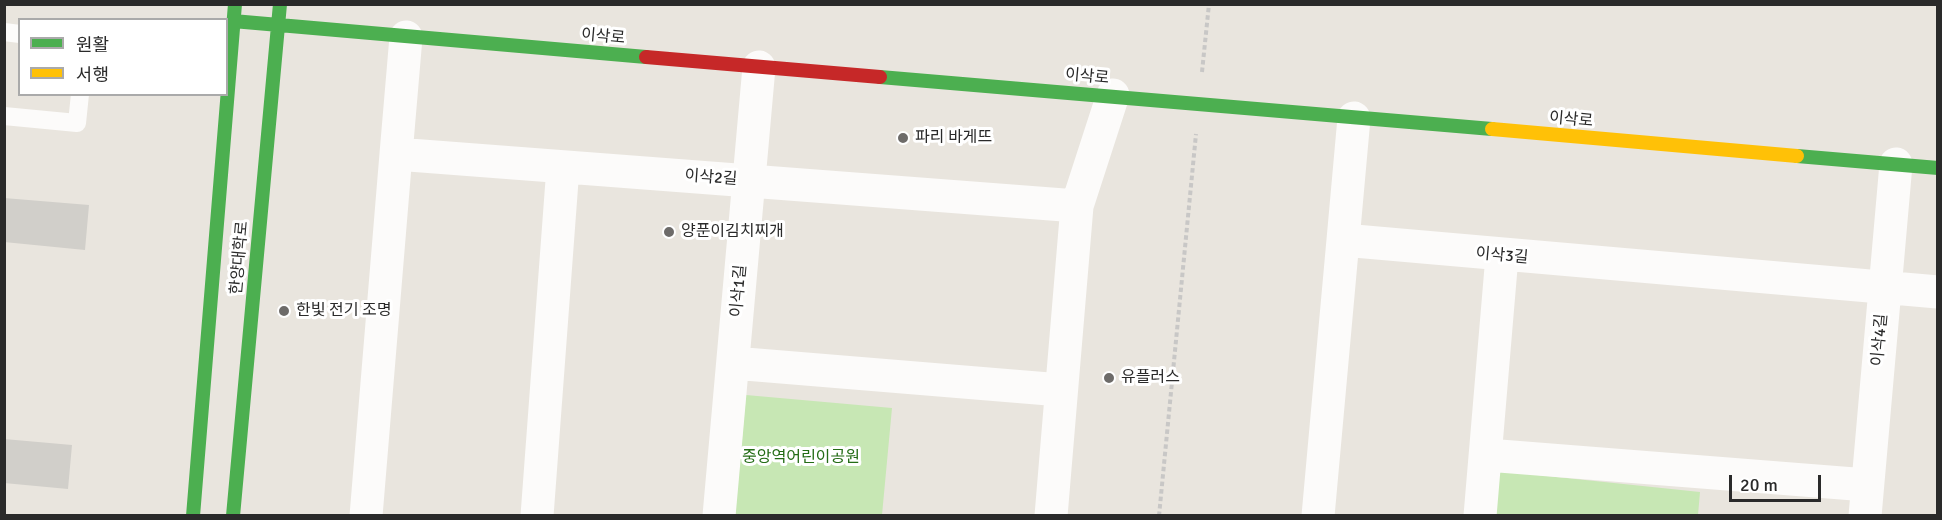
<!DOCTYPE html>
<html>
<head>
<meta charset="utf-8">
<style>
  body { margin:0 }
  #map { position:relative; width:1942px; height:520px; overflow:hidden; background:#e9e5de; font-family:Signika,"Noto Sans KR",sans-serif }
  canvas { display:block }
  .frame { position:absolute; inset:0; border:6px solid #2a2a2a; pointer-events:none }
  .legend { position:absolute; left:18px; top:18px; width:210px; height:78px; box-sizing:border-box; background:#fff; border:2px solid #aaa; margin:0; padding:8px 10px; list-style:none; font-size:18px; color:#2a2a2a }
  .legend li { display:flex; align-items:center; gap:12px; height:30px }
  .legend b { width:30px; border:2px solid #aaa }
  .scale { position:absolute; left:1729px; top:475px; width:92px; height:27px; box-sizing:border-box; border:3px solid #2a2a2a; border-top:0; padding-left:8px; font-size:18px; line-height:21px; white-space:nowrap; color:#2a2a2a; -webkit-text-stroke:4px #fff; paint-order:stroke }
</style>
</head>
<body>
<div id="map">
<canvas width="1942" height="520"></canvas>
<div class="frame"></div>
<ul class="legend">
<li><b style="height:8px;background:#4caf50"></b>원활</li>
<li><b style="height:8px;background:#ffc107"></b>서행</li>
</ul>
<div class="scale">20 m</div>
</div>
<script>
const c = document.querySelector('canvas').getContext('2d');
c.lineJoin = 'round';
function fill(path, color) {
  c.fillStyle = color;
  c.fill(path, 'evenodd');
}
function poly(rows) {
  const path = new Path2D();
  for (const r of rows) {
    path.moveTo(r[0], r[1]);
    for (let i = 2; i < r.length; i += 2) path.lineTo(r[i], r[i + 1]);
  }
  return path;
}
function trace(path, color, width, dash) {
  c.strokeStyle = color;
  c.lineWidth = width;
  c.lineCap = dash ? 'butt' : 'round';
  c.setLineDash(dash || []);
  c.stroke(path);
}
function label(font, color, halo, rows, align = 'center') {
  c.font = font + ' Signika,"Noto Sans KR",sans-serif';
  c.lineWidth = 6;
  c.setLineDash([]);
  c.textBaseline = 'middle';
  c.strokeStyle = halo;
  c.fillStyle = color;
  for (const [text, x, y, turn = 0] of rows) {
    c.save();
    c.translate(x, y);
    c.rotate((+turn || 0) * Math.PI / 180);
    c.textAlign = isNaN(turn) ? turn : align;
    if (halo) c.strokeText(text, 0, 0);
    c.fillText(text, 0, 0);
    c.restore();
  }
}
fill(poly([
  [746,395,892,408,882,515,735,516],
  [1499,471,1700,492,1698,515,1494,516]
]), '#c7e7b4');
fill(poly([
  [4,198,89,205,85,250,4,242],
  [4,439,72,445,68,489,4,483]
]), '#d1cfca');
trace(poly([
  [1202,72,1209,4],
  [1159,516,1196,134]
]), '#c8c7c6', 4, [4.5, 3]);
trace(poly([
  [4,32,20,34],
  [4,116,77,123,80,94]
]), '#fcfbfa', 18);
trace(poly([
  [396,154,406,37],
  [1077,206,1113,95],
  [1343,240,1354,118],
  [733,363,1061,390],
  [1487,455,1867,485],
  [366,516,396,154,1077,206,1051,516],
  [537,516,563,167],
  [719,516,759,67],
  [1318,516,1343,240,1938,292],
  [1480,516,1502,256],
  [1865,516,1896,164]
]), '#fcfbfa', 33);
trace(poly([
  [233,21,646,57],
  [880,77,1492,129],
  [1797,156,1938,168],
  [193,516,235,4],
  [233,516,280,4]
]), '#4caf50', 14);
trace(poly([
  [1492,129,1797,156]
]), '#ffc107', 14);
trace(poly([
  [646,57,880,77]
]), '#c62828', 14);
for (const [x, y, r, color] of [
  [903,138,6,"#6d6b69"],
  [669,232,6,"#6d6b69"],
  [284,311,6,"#6d6b69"],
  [1109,378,6,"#6d6b69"]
]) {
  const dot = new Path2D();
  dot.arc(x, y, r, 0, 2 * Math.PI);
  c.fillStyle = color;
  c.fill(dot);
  trace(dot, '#fff', 2);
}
label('16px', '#2a2a2a', '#fff', [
  ["이삭로",603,37,5],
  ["이삭로",1087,77,5],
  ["이삭로",1571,120,5],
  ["이삭2길",711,178,4],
  ["이삭3길",1502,256,5],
  ["한양대학로",240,258,-85],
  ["이삭1길",739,291,-85],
  ["이삭4길",1880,340,-85]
]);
label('16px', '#2a2a2a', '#fff', [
  ["파리 바게뜨",915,138],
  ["양푼이김치찌개",681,232],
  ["한빛 전기 조명",296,311],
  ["유플러스",1121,378]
], 'left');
label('16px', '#236c15', '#fff', [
  ["중앙역어린이공원",801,458]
]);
</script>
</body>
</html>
